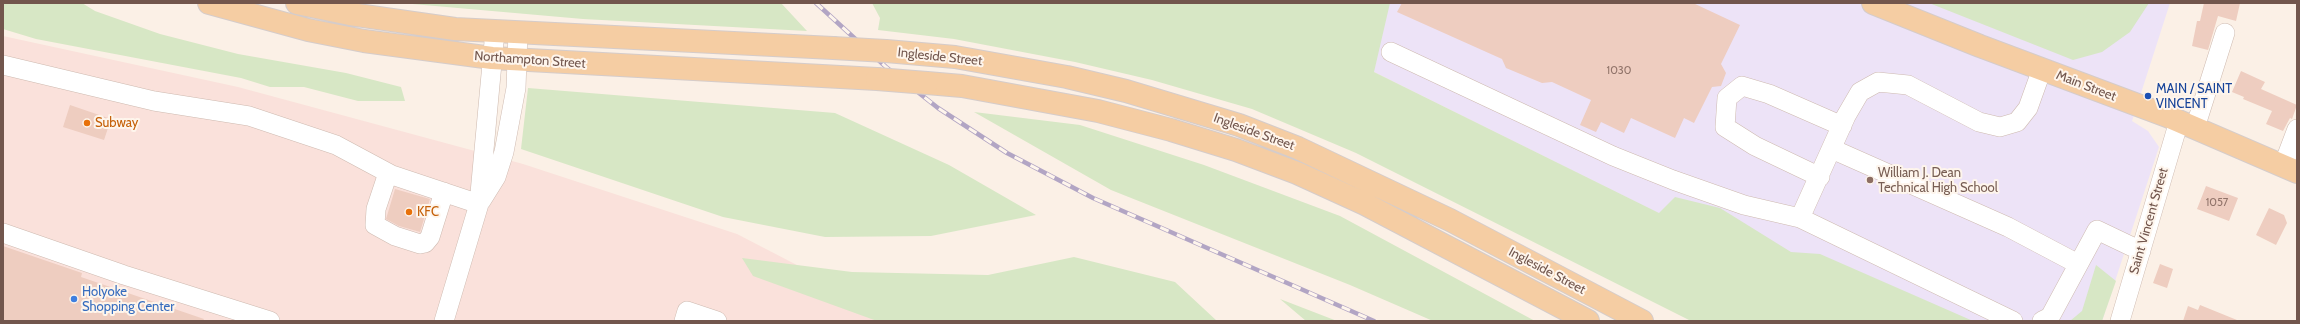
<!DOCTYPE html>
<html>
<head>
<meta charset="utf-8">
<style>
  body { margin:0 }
  #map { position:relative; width:2300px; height:324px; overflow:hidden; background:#fbf0e6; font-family:Cabin,sans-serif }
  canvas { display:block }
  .frame { position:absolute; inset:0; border:4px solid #72564d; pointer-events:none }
</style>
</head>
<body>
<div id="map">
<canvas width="2300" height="324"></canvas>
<div class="frame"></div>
</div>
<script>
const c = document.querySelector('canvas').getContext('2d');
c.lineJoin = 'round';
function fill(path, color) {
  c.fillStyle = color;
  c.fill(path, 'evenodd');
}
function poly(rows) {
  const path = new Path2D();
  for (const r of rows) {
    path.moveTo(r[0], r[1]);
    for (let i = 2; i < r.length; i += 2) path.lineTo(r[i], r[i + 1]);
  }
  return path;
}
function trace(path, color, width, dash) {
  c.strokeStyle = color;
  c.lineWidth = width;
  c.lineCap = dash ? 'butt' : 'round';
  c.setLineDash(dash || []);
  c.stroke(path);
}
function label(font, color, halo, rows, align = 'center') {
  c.font = font + ' Cabin,sans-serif';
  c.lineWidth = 4;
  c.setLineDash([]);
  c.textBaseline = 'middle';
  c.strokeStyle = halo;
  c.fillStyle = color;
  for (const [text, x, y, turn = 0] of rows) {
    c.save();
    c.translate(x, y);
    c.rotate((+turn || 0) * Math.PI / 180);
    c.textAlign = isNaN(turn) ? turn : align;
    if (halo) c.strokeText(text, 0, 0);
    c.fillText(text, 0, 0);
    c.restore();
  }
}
fill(poly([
  [3,36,238,87,523,164,737,234,905,321,3,321]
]), '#fae1db');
fill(poly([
  [1358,3,2170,3,2132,121,2148,131,2159,147,2102,321,1777,321,1668,218,1374,72]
]), '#ede3f7');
fill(poly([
  [3,3,82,3,95,11,160,34,238,54,346,73,401,87,405,101,358,101,304,87,270,87,241,78,36,39,3,29],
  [401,3,781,3,807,31,583,19],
  [872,3,1390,3,1374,72,1659,213,1675,197,1720,208,1791,252,1820,254,1973,321,1691,321,1356,153,1252,109,1152,80,1075,62,954,39,878,30,880,18],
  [1929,3,2149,3,2130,32,2102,52,2073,60],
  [528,88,835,113,949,165,1036,215,931,236,825,237,723,217,521,149],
  [974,112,1080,125,1204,165,1340,216,1535,321,1433,321,1350,285,1111,190],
  [1074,257,1175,282,1217,321,877,321,753,276,742,258,852,272,988,275],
  [2096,265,2116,281,2102,321,2070,321,2082,311],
  [1280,299,1337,321,1306,321]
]), '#d7e7c5');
fill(poly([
  [1402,3,1693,3,1740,25,1721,64,1726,73,1721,86,1712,87,1694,123,1684,118,1675,138,1631,118,1624,133,1601,122,1596,132,1580,125,1591,100,1552,82,1542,83,1506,68,1502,59,1397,12],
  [2204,3,2240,3,2236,21,2218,16,2208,50,2192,46,2197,21,2200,21],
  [2241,71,2265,82,2261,89,2297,105,2292,119,2290,118,2283,131,2266,124,2272,111,2243,99,2244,97,2232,92],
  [70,105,111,119,104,140,63,127],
  [2206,186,2238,198,2229,221,2197,209],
  [395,189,430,199,420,232,399,226,386,219],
  [2269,208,2284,215,2287,223,2276,245,2256,235],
  [3,246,82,273,81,277,204,319,203,321,3,321],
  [2160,264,2173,269,2167,288,2153,283],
  [2200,305,2237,320,2237,321,2183,321,2188,306,2198,310]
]), '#eecdc0');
const minor = poly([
  [1391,52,1613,156,1673,180,1744,205,1800,218,1846,116,1860,92,1878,82,1908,85,1979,122,2000,127,2017,122,2028,108,2042,69],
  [3,65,154,101,249,116,336,145,392,175,479,204],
  [2195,128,2225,33],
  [1832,149,2008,227,2078,264],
  [2283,166,2297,129],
  [388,173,376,209,375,225,395,236,420,244,425,243,430,237,444,192],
  [1820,177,1755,146,1725,127,1727,98,1742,86,1769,94,1842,126],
  [481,201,496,177,504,152,516,88,518,32],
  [1800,218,2013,321],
  [3,233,124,275,270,321],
  [444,321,479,204,495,31],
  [684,321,687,311,717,321],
  [2042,321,2050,317,2097,230,2141,251],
  [2120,321,2179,121]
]);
const major = poly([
  [209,3,308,30,364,41,492,58,877,79],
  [297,3,350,14,455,29,833,48],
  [1873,3,1980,46,2167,116,2297,172],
  [886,51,955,57,1067,77,1126,91,1239,125,1298,148,1450,220,1642,321],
  [927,83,962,86,1098,111,1171,130,1236,150,1297,173,1365,204,1588,321]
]);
trace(minor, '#cebab0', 20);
trace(major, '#d5ccca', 24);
trace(minor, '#fff', 19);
trace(major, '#f5cda3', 22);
const rail = poly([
  [816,3,886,67,938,108,1007,153,1093,198,1374,321]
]);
trace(rail, '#b2a5c4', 4.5);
trace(rail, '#fef5ec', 3, [9]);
const majorBridge = poly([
  [833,48,886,51],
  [877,79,927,83]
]);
trace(majorBridge, '#d5ccca', 24, []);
trace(majorBridge, '#f5cda3', 22);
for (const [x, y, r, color] of [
  [2148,96,4,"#1a4fb4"],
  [87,123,4,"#e8710a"],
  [1870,180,4,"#8d6e63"],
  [409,212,4,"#e8710a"],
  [74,299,4,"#3f7fe0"]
]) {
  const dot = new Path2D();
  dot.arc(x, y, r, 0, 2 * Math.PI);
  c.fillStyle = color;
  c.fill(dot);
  trace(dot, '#fef5ec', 1.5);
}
label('11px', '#91746a', null, [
  ["1030",1619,71],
  ["1057",2217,203]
]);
label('13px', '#72564d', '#fef5ec', [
  ["Ingleside Street",940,57,6],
  ["Northampton Street",530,60,4],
  ["Main Street",2086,86,21],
  ["Ingleside Street",1254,132,20],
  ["Saint Vincent Street",2149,221,-74],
  ["Ingleside Street",1547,271,28]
]);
label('13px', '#164399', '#fef5ec', [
  ["MAIN / SAINT",2156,89],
  ["VINCENT",2156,104]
], 'left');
label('13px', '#c56008', '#fef5ec', [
  ["Subway",95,123],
  ["KFC",417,212]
], 'left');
label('13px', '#785e54', '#fef5ec', [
  ["William J. Dean",1878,173],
  ["Technical High School",1878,188]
], 'left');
label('13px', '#366cbe', '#fef5ec', [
  ["Holyoke",82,292],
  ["Shopping Center",82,307]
], 'left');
</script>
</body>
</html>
